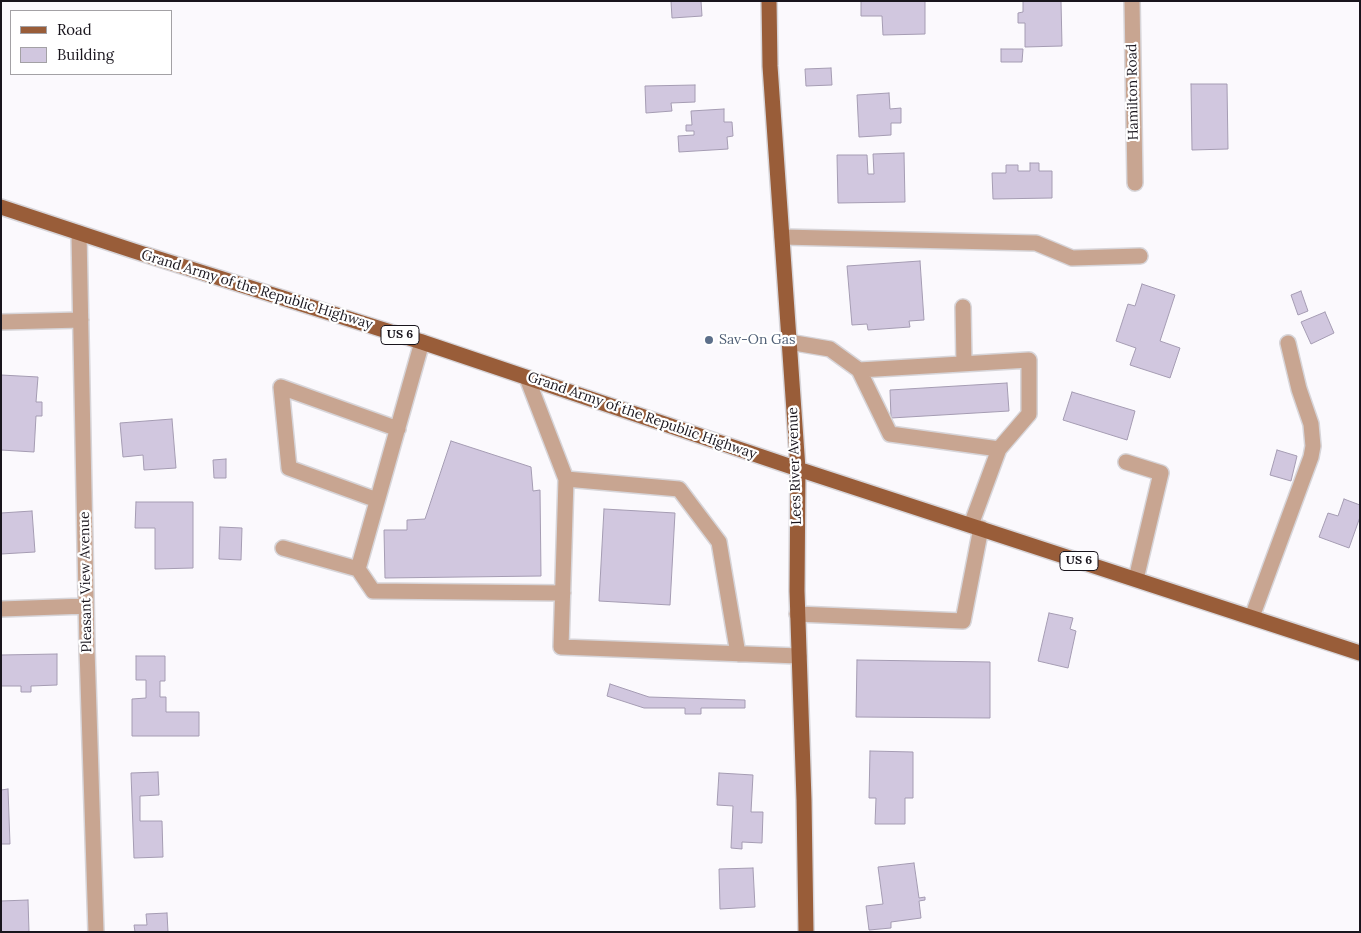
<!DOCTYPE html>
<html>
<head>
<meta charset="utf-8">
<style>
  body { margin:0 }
  #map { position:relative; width:1361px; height:933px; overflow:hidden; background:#fbf9fd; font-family:Lora,serif }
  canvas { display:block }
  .frame { position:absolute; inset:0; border:2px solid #19151d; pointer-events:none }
  .legend { position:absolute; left:10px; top:10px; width:162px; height:65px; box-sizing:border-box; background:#fff; border:1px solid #a3a1a5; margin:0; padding:6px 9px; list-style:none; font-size:15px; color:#19151d }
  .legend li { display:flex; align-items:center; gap:10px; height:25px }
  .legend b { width:25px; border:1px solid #a3a1a5 }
</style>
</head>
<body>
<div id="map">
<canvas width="1361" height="933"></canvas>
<div class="frame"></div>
<ul class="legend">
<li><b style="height:6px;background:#995d39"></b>Road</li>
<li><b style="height:14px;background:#d1c7df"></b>Building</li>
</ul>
</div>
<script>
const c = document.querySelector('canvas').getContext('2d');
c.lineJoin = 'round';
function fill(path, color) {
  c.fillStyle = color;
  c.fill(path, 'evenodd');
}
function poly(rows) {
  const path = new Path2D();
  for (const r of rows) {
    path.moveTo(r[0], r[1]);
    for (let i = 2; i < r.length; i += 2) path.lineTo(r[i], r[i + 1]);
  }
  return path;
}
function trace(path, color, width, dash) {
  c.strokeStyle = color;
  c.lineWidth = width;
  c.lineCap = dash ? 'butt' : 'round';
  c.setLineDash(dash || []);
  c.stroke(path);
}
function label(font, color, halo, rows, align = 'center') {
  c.font = font + ' Lora,serif';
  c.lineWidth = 4.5;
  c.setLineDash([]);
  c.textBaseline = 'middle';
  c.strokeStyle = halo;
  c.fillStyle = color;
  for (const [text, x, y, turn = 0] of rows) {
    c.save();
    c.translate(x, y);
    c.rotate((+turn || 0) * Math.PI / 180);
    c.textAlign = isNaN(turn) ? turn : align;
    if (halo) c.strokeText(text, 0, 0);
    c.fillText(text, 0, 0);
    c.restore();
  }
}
const building = poly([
  [671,1,701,1,702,16,672,18,671,1],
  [861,1,925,1,925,34,883,35,882,16,861,16,861,1],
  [1023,1,1061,1,1062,46,1025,47,1025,23,1018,23,1018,13,1023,12,1023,1],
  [1001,49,1023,49,1022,62,1001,62,1001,49],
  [831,68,832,85,806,86,805,69,831,68],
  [1191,84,1227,84,1228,149,1192,150,1191,84],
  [695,85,695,102,671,103,672,111,646,113,645,86,695,85],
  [889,93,890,109,901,108,901,123,891,123,891,135,859,137,857,95,889,93],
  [724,109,724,122,732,122,733,136,727,137,728,149,679,152,678,136,694,135,694,131,686,131,686,125,692,125,691,111,724,109],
  [904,153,905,202,838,203,837,155,867,155,868,174,874,174,873,154,904,153],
  [1030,163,1039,163,1039,171,1052,171,1052,198,993,199,992,173,1006,173,1006,165,1018,165,1018,171,1030,171,1030,163],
  [920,261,924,320,909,321,910,327,868,330,867,324,852,325,847,266,920,261],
  [1142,284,1175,295,1160,341,1180,348,1170,378,1130,365,1136,348,1116,341,1128,304,1135,306,1142,284],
  [1301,291,1308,311,1298,315,1291,295,1301,291],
  [1325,312,1334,333,1311,344,1301,322,1325,312],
  [1,375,38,377,36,402,42,402,42,416,36,416,34,452,1,450,1,375],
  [1007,383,1009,411,891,418,890,390,1007,383],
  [1072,392,1135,411,1127,440,1063,420,1072,392],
  [172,419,176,468,144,470,143,455,123,457,120,423,172,419],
  [451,441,531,467,533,491,540,490,541,576,385,578,384,530,407,530,407,520,425,519,451,441],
  [1277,450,1297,456,1291,481,1270,475,1277,450],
  [226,459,226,478,214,478,213,460,226,459],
  [1344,499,1360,505,1360,517,1349,548,1319,537,1328,513,1338,516,1344,499],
  [136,502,193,502,193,568,155,569,155,528,135,528,136,502],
  [604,509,675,513,670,605,599,601,604,509],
  [32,511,35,552,1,554,1,513,32,511],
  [220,527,242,528,241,560,219,559,220,527],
  [1049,613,1073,618,1070,629,1076,631,1068,668,1038,661,1049,613],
  [57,654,57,685,31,686,31,692,21,692,21,686,1,686,1,655,57,654],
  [136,656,165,656,165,681,160,681,160,697,166,697,166,712,199,712,199,736,132,736,132,699,146,698,146,680,136,680,136,656],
  [857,660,990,662,990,718,856,717,857,660],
  [610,684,649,697,745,700,745,708,701,708,701,714,685,714,685,708,644,708,607,696,610,684],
  [870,751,913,752,913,798,905,798,905,824,875,824,876,798,869,798,870,751],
  [158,772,159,795,140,796,140,821,162,821,163,857,134,858,131,773,158,772],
  [719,773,753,775,751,812,763,812,762,843,742,842,742,849,731,848,733,806,717,805,719,773],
  [8,789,10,844,1,844,1,790,8,789],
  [914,863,919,898,925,897,925,900,919,901,921,918,891,922,891,928,869,930,866,906,883,904,878,867,914,863],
  [753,868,755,907,720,909,719,869,753,868],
  [28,900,29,932,1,932,1,901,28,900],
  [167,913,168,932,135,932,134,925,147,925,146,914,167,913]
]);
fill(building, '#d1c7df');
trace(building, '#a59cb3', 1);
const minor = poly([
  [1132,1,1135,183],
  [79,233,87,649,96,932],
  [782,237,1036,243,1072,258,1140,256],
  [963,307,964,364],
  [1,322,81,320],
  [789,342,830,349,859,370,1029,360,1029,414,999,449,971,525],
  [859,370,890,434,999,449],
  [527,378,566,479,561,647,799,656],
  [1126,462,1161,473,1136,579],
  [566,479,679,489,719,542,738,654],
  [377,500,289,468,281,387,398,429],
  [283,548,358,569,422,342],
  [358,569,373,591,563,593],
  [1,609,86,606],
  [797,614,963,621,981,528],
  [1252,617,1311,457,1313,446,1311,424,1299,389,1288,343]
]);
const major = poly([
  [769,1,770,66,798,469,797,591,804,800,806,932],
  [1,207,134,251,422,342,798,469,1360,653]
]);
trace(minor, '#d7d5d9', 18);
trace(major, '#d7d5d9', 18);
trace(minor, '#c8a591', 15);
trace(major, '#995d39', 15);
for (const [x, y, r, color] of [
  [709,340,5,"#5c6f8a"]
]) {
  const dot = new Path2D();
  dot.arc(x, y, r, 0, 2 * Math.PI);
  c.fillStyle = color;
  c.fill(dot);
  trace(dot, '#fff', 2);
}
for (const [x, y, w] of [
  [400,335,38],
  [1079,561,38]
]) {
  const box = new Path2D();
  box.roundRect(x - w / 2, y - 9.5, w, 19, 4);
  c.fillStyle = '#fff';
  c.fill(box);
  trace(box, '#19151d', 1);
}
label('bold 12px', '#19151d', null, [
  ["US 6",400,335],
  ["US 6",1079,561]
]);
label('14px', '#19151d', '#fff', [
  ["Hamilton Road",1133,92,-91],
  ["Grand Army of the Republic Highway",257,290,17],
  ["Grand Army of the Republic Highway",642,416,19],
  ["Lees River Avenue",795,466,-92],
  ["Pleasant View Avenue",86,582,-91]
]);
label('14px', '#4e5e75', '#fff', [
  ["Sav-On Gas",719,340]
], 'left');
</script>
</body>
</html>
